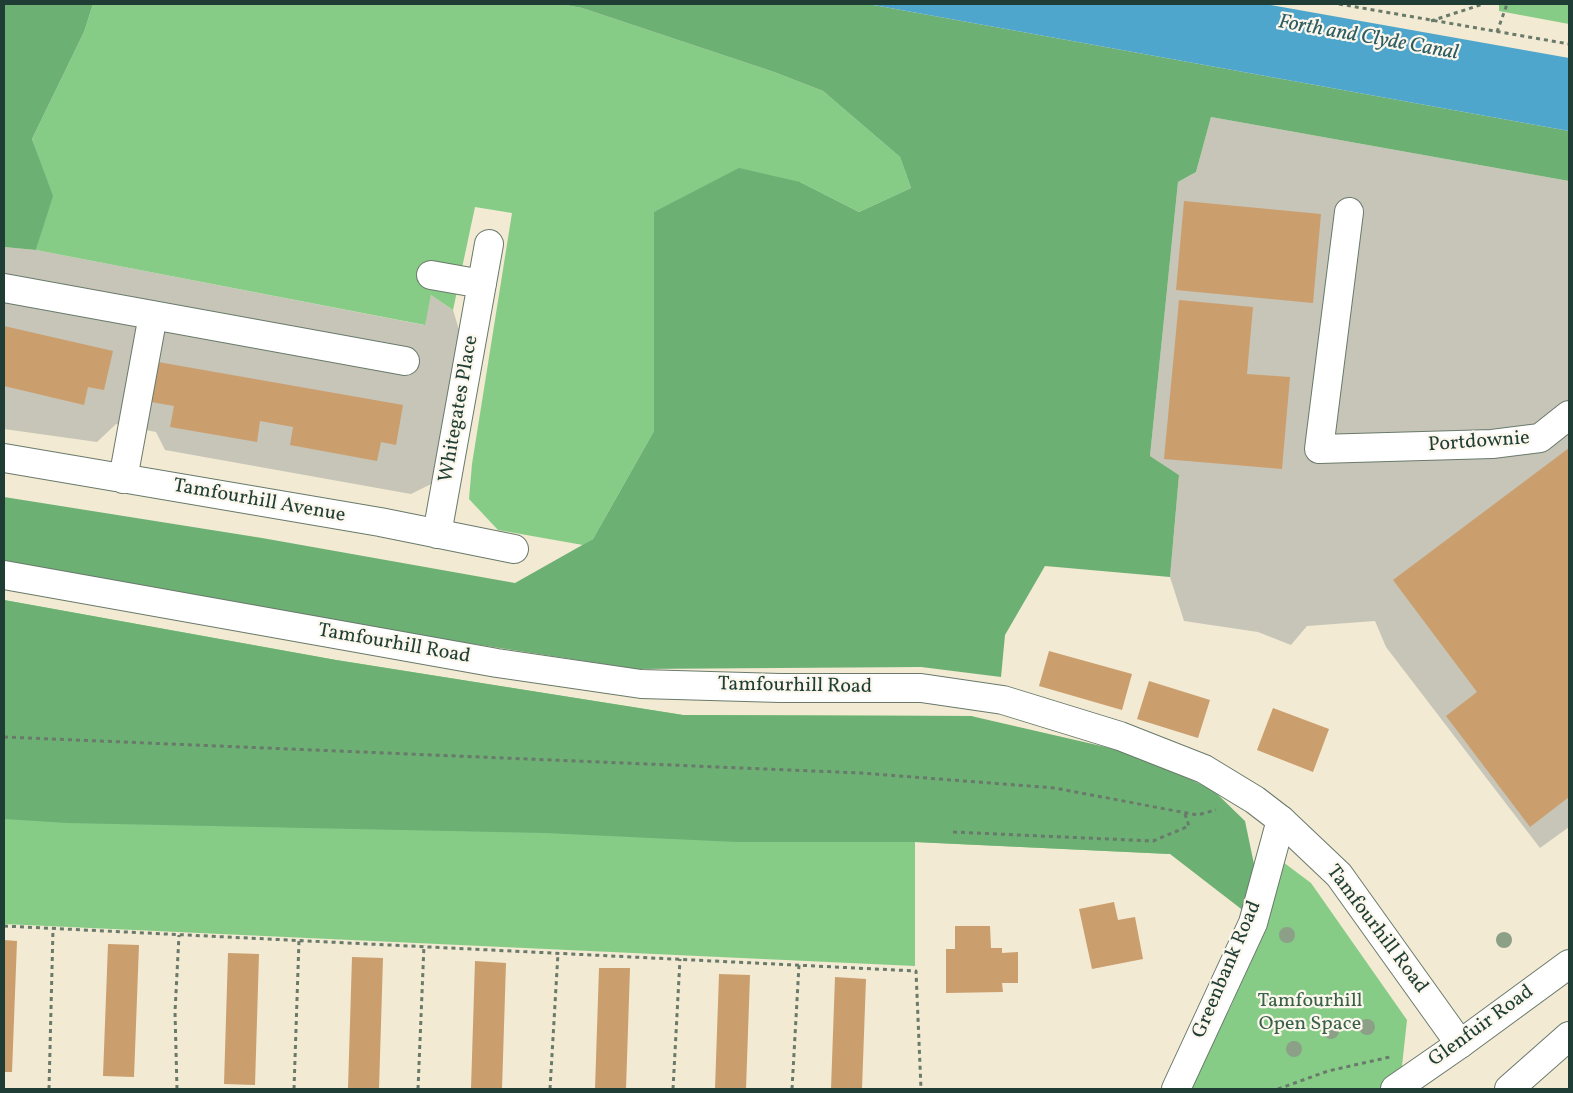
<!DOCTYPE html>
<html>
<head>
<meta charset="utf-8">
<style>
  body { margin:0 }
  #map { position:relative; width:1573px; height:1093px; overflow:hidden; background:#f2ead2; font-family:Vollkorn,serif }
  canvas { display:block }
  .frame { position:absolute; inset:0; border:5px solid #1f3d34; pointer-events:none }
</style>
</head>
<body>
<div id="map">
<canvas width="1573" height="1093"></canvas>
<div class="frame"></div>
</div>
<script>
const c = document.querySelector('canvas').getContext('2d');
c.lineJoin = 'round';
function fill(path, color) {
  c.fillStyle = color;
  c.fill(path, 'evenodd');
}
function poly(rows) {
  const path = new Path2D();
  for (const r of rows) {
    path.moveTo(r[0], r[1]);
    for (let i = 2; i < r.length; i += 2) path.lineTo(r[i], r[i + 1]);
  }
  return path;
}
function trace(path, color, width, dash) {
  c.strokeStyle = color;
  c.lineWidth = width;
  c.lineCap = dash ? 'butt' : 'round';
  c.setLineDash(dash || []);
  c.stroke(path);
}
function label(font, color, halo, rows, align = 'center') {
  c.font = font + ' Vollkorn,serif';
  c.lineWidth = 4.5;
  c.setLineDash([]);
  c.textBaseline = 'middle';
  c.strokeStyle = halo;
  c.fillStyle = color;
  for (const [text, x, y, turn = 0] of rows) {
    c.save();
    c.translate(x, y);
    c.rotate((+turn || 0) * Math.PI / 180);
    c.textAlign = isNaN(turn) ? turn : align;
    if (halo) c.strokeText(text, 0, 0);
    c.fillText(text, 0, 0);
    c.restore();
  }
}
fill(poly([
  [1211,117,1569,181,1569,827,1540,848,1386,647,1375,621,1307,626,1291,645,1258,632,1184,621,1170,577,1179,475,1150,456,1178,182,1196,172],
  [4,247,36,250,424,325,431,295,453,310,460,333,431,484,411,494,165,450,156,432,116,424,97,442,4,429]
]), '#c7c5b8');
fill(poly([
  [93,4,560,4,582,8,774,72,823,91,900,157,911,188,859,212,800,182,654,212,654,431,593,539,583,545,498,530,469,499,472,464,512,213,475,207,453,310,431,295,425,325,36,250,52,196,32,139,84,32],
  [1499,4,1569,4,1569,24,1499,11],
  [4,600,336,660,683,715,972,716,1170,854,915,842,915,966,4,924],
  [1283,862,1311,883,1407,1020,1401,1075,1382,1089,1188,1089,1232,1004]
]), '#86cc87');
fill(poly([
  [4,4,93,4,84,32,32,139,53,196,36,250,4,247],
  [560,4,868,4,1569,131,1569,181,1211,117,1196,172,1178,182,1150,456,1179,475,1170,577,1045,566,1005,635,1001,677,921,667,636,669,363,627,4,562,4,497,262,538,515,583,593,539,654,431,654,212,739,168,800,182,859,212,911,188,900,157,823,91,774,72,582,8],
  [4,600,336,660,683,715,971,716,1136,754,1213,790,1245,821,1255,869,1249,915,1170,854,915,842,736,842,545,833,67,823,4,819]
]), '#6cb074');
fill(poly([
  [868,4,1265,4,1569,58,1569,131]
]), '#4fa6cc');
fill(poly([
  [1184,201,1321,214,1313,303,1176,290],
  [1179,300,1253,307,1247,374,1290,377,1282,469,1164,459],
  [4,326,113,351,104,390,88,387,84,405,4,386],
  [158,362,403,405,396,445,381,442,377,461,290,445,293,427,260,421,257,442,170,427,174,406,151,402],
  [1569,448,1569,797,1530,827,1446,716,1477,692,1393,580],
  [1049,651,1132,674,1122,710,1039,686],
  [1149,681,1210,700,1198,738,1137,719],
  [1273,708,1329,729,1313,772,1257,750],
  [1114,902,1118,920,1135,917,1143,959,1092,969,1079,909],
  [955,926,990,926,991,948,1002,948,1002,953,1018,952,1018,983,1002,983,1003,992,946,993,946,949,955,949],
  [4,940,17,941,12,1072,4,1072],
  [108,944,139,945,134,1077,103,1076],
  [228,953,259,954,255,1085,224,1084],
  [352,957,383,958,379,1089,348,1089],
  [475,961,506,963,502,1089,471,1089],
  [599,968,630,968,626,1089,595,1089],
  [719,974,750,975,746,1089,715,1089],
  [835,977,866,979,862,1089,831,1089]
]), '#cb9e6e');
const minor = poly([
  [1349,212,1319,449,1492,444,1540,438,1569,415],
  [431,275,482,284],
  [4,288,405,361],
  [4,458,380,522,514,549],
  [123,479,153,315],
  [437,534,489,244],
  [1176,1089,1253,923,1281,820],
  [1395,1089,1460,1044],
  [1509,1089,1569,1036]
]);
const major = poly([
  [4,575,497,663,641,684,780,688,921,688,1003,700,1120,736,1204,769,1255,800,1281,820,1339,875,1460,1044,1569,964]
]);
trace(minor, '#697a6b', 30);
trace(major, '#697a6b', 30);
trace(poly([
  [1339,4,1569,44],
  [1431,21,1483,4],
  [1497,32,1507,4],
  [4,737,861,773,1055,788,1197,815,1216,810],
  [953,832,1153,841,1189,826,1185,814],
  [4,926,916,971,921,1089],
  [49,1089,53,929],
  [177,1089,175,1012,179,935],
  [294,1089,299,940],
  [418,1089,424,945],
  [550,1089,558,953],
  [673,1089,680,959],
  [792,1089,799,965],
  [1278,1089,1328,1071,1390,1057]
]), '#697a6b', 3, [4, 4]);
trace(minor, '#fff', 28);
trace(major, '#fff', 28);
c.fillStyle = '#8c9f87';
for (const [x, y] of [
  [1287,935],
  [1504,940],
  [1367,1027],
  [1331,1031],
  [1294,1049]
]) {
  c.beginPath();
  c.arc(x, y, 8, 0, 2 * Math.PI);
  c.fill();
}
label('20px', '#1f3d34', '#fbf7ec', [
  ["Whitegates Place",460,409,-80],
  ["Portdownie",1479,443,-4],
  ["Tamfourhill Avenue",259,502,10],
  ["Tamfourhill Road",394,645,10],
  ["Tamfourhill Road",795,687,1],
  ["Tamfourhill Road",1376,930,53],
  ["Greenbank Road",1228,970,-67],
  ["Glenfuir Road",1482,1027,-36]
]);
label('20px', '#396149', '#fbf7ec', [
  ["Tamfourhill",1310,1002],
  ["Open Space",1310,1025]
]);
label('italic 21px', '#2d5c62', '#fbf7ec', [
  ["Forth and Clyde Canal",1368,39,10]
]);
</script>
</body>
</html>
